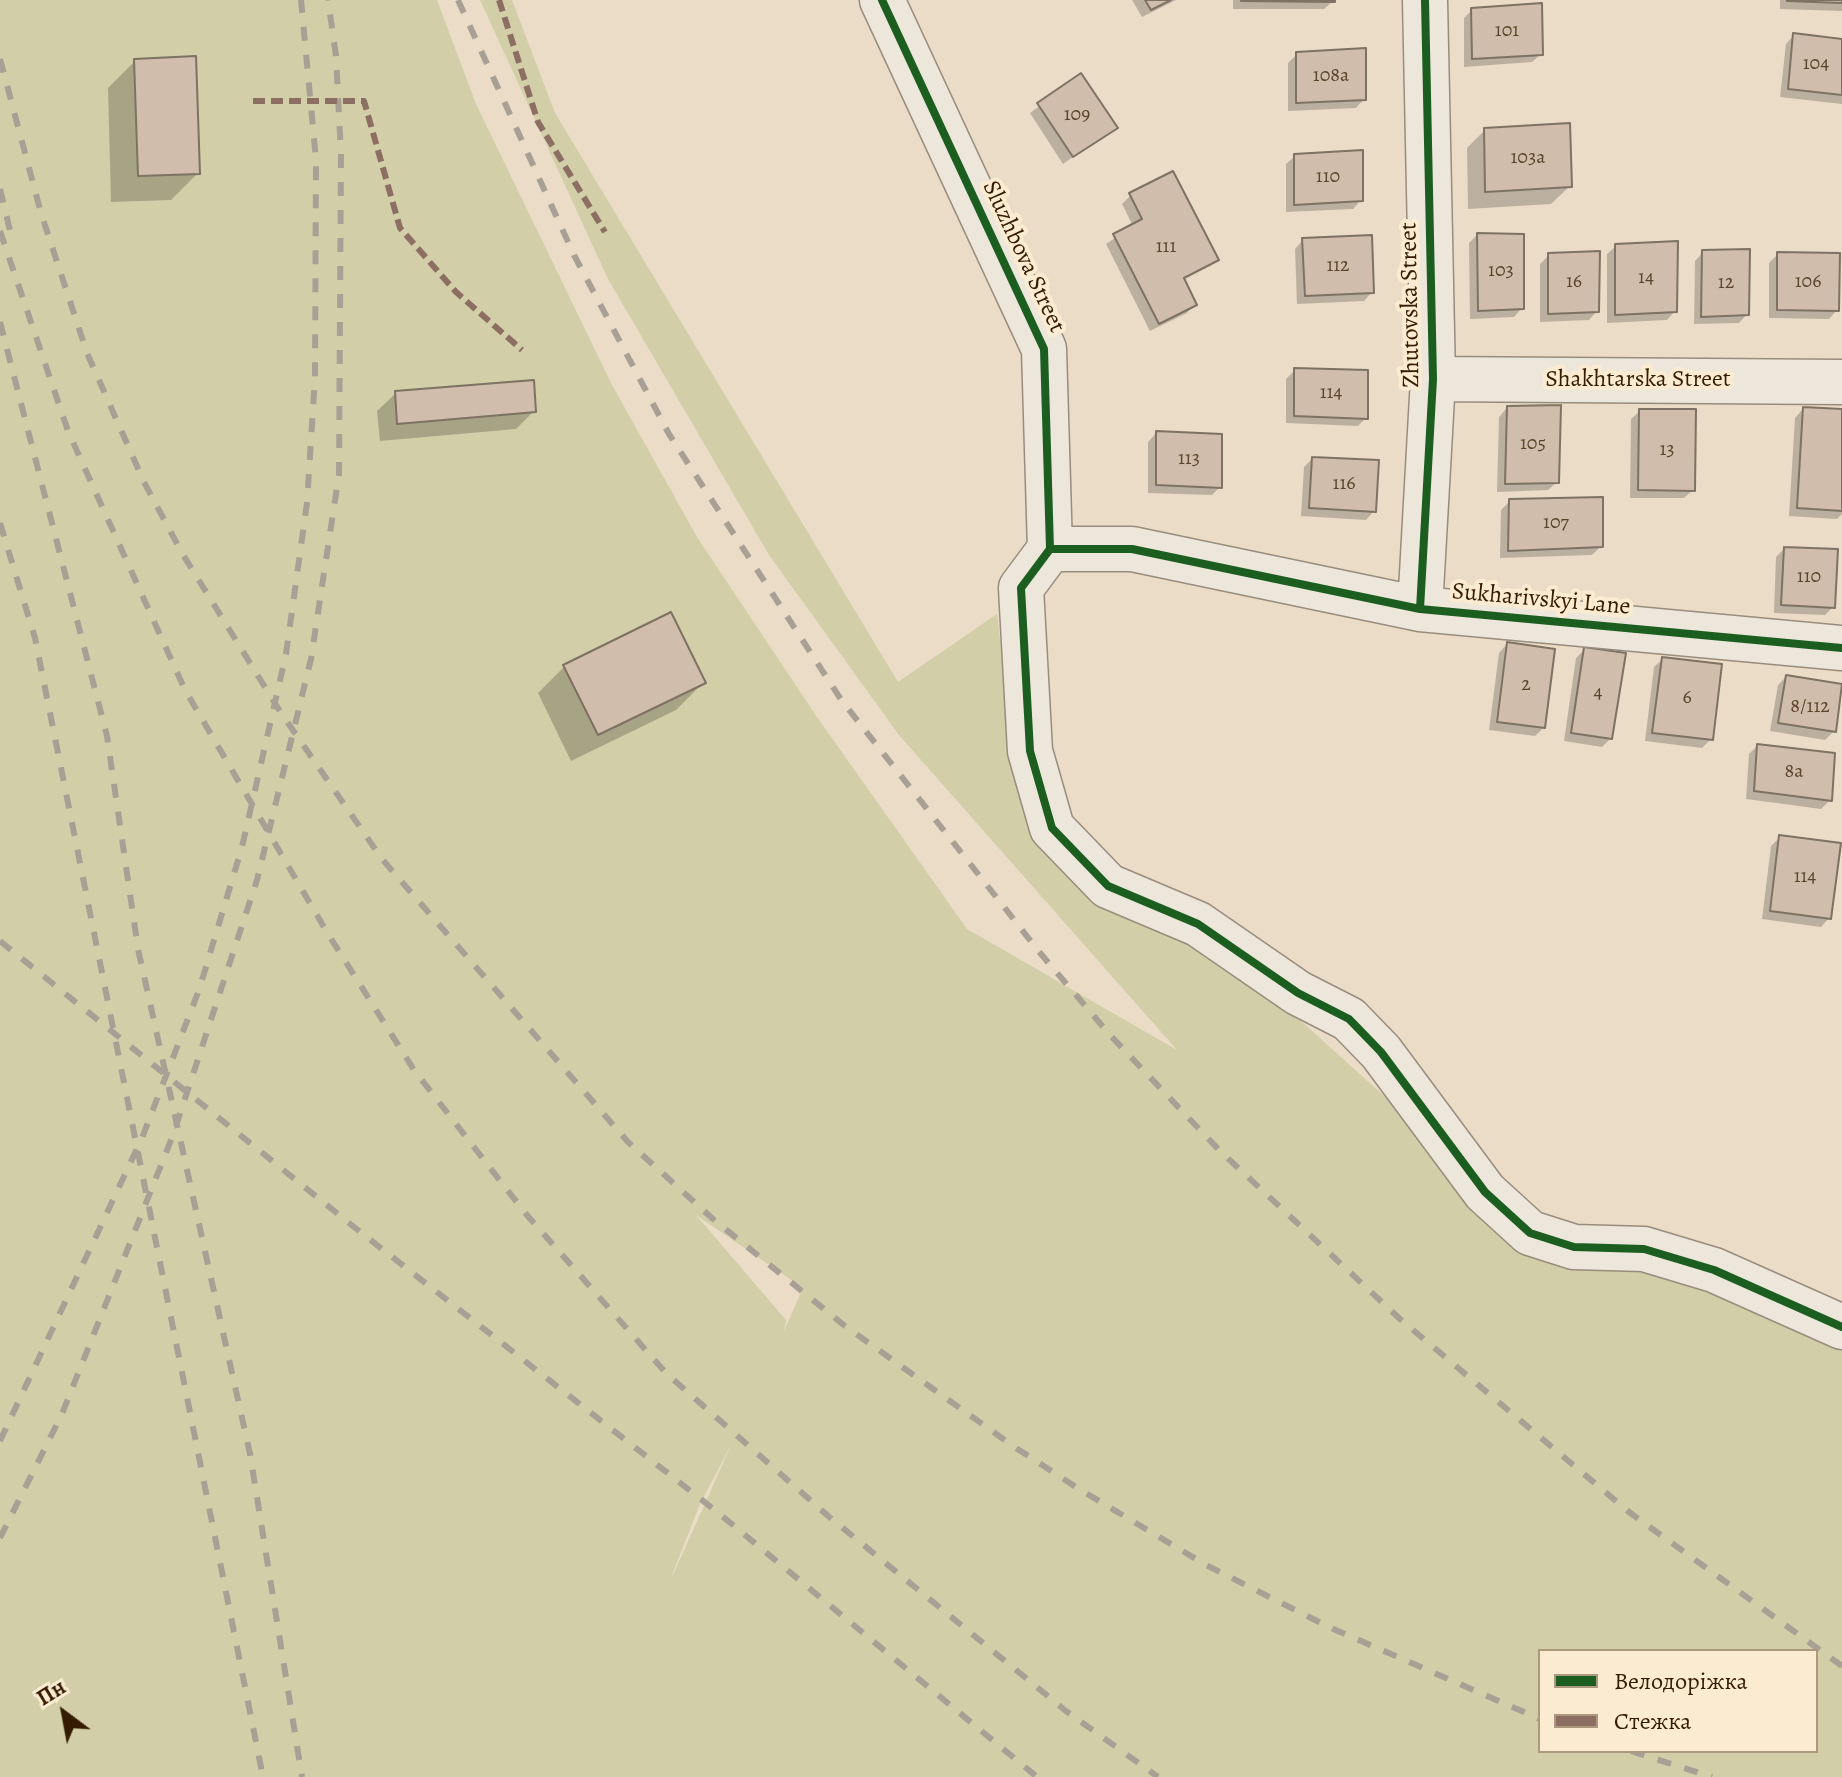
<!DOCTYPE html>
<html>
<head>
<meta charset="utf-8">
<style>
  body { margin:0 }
  #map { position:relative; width:1842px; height:1777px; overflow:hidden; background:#eadcc7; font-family:Alegreya,serif }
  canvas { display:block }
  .legend { position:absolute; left:1538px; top:1649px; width:280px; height:104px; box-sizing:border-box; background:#fbebd1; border:2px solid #ac987d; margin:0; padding:10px 14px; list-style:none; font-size:24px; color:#351b00 }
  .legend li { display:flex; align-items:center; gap:16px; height:40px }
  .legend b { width:40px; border:2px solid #ac987d }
  .north { position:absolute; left:24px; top:1673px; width:80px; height:80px; -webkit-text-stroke:6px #fbebd1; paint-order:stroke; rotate:328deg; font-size:22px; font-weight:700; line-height:32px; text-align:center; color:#351b00 }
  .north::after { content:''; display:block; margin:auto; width:28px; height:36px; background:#351b00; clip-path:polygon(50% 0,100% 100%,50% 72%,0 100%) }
</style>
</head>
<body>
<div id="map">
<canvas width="1842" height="1777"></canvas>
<ul class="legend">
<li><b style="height:10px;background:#1b5e20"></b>Велодоріжка</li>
<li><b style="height:10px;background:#8d6e63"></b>Стежка</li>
</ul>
<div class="north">Пн</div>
</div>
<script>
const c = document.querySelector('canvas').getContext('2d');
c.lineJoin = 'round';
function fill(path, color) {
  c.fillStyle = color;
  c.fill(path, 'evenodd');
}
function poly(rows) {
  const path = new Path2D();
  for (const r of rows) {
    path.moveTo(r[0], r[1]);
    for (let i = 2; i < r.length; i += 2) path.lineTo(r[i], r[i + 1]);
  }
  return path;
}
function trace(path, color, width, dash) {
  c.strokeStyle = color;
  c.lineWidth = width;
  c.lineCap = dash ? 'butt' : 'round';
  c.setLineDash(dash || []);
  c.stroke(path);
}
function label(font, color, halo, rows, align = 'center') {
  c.font = font + ' Alegreya,serif';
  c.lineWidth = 8;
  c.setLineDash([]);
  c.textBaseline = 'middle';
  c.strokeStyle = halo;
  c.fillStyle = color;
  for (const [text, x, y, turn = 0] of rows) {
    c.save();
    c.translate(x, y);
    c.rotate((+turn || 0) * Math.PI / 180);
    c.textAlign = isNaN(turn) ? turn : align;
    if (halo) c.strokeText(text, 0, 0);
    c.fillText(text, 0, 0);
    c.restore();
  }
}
fill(poly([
  [0,0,437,0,476,104,612,385,697,537,817,717,967,929,1177,1050,899,735,769,555,608,279,480,0,512,0,555,113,898,682,997,614,1015,765,1065,859,1302,1022,1472,1175,1523,1226,1672,1266,1842,1346,1842,1777,0,1777],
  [696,1215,803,1288,784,1331,786,1320],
  [732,1443,673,1575,672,1575,700,1504],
  [1540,1651,1816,1651,1816,1751,1540,1751]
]), '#d1cea8');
fill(poly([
  [1132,0,1176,0,1142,17],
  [1233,0,1333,0,1333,1,1324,9,1233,9],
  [1780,0,1842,0,1842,11,1780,9],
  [1472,10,1541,54,1532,62,1464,67,1464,18],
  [1794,35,1842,41,1842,104,1780,97,1786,44],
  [1297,54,1364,99,1356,108,1288,111,1288,63],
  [135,61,198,173,171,200,111,202,108,88],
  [1081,76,1115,127,1063,164,1030,113],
  [1485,130,1570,186,1551,204,1468,209,1467,148],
  [1295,156,1361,200,1353,209,1286,212,1286,164],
  [1131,195,1216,260,1209,267,1209,263,1174,281,1176,285,1208,268,1183,281,1195,304,1187,313,1150,331,1106,244,1133,226,1122,204],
  [1477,235,1522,308,1514,317,1470,319,1469,243],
  [1303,240,1372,292,1364,301,1297,304,1295,249],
  [1616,246,1675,311,1667,320,1607,323,1607,254],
  [1703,252,1747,314,1739,323,1694,324,1695,261],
  [1778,254,1837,310,1829,319,1769,318,1769,263],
  [1549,255,1597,311,1589,320,1540,322,1540,264],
  [1294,371,1366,418,1358,426,1286,423,1286,379],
  [396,393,534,411,516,429,380,441,377,411],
  [1507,408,1557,482,1548,490,1497,492,1499,417],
  [1803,409,1842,411,1842,514,1837,519,1789,516,1795,418],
  [1640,411,1693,490,1684,498,1630,498,1631,419],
  [1156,433,1220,487,1212,495,1148,493,1148,442],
  [1312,459,1374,511,1366,520,1301,516,1304,467],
  [1510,501,1601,546,1592,555,1500,558,1501,510],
  [1784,549,1833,607,1825,615,1774,613,1776,557],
  [1507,644,1544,727,1535,736,1489,730,1499,653],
  [1585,649,1611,738,1602,747,1564,741,1576,658],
  [1663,659,1711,739,1702,748,1645,741,1654,667],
  [565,666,703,683,676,710,571,761,538,693],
  [1786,677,1834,731,1825,740,1770,731,1778,685],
  [1757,746,1830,800,1821,809,1746,799,1749,754],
  [1780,837,1829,918,1821,927,1762,919,1771,846]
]), '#0003');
const building = poly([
  [1145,0,1171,0,1151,10,1145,0],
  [1241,0,1335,0,1335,2,1241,1,1241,0],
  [1842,0,1842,3,1787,1,1787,0,1842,0],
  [1542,3,1543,55,1472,59,1471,8,1542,3],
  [1793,33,1842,39,1842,95,1788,89,1793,33],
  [1366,48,1366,100,1296,103,1296,52,1366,48],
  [196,56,200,174,138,176,134,59,196,56],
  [1081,73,1118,128,1073,157,1037,103,1081,73],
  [1570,123,1572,187,1485,192,1484,128,1570,123],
  [1363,150,1363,201,1294,205,1294,154,1363,150],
  [1173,171,1219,260,1184,278,1197,305,1159,324,1113,234,1142,219,1129,193,1173,171],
  [1477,233,1524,234,1524,309,1478,311,1477,233],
  [1372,235,1374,293,1305,296,1302,238,1372,235],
  [1678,241,1677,312,1615,315,1615,244,1678,241],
  [1750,249,1749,315,1701,317,1702,250,1750,249],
  [1600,251,1599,312,1548,314,1548,253,1600,251],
  [1777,252,1840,253,1839,311,1777,310,1777,252],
  [1294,368,1368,370,1368,419,1294,416,1294,368],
  [534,380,536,412,397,424,395,391,534,380],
  [1561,405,1559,483,1505,484,1507,406,1561,405],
  [1803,407,1842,409,1842,511,1797,508,1803,407],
  [1639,409,1696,409,1695,491,1638,490,1639,409],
  [1156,431,1222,434,1222,488,1156,485,1156,431],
  [1312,457,1379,460,1376,512,1309,508,1312,457],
  [1603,497,1603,547,1508,551,1509,499,1603,497],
  [1784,547,1838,549,1835,608,1781,605,1784,547],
  [671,612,706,683,598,735,563,665,671,612],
  [1507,642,1555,649,1545,728,1497,722,1507,642],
  [1584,647,1626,653,1612,739,1571,733,1584,647],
  [1662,657,1722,664,1713,740,1652,733,1662,657],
  [1786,675,1842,684,1836,732,1778,723,1786,675],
  [1757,744,1835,753,1832,801,1754,791,1757,744],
  [1779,835,1841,843,1831,919,1770,911,1779,835]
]);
fill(building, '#d0bdab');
trace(building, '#7d7263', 2);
const minor = poly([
  [882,0,1044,349,1050,549],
  [1433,379,1842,382],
  [1050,549,1021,588,1030,751,1052,828,1108,886,1198,924,1298,993,1349,1019,1381,1052,1485,1192,1530,1233,1574,1247,1644,1249,1714,1270,1842,1327],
  [1050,549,1132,549,1420,609,1842,648],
  [1420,609,1433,379,1425,0]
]);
trace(minor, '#988c7d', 47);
trace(minor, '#ede6db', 44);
trace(poly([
  [458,0,574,255,669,434,842,701,1041,954,1110,1035,1219,1150,1400,1319,1629,1512,1842,1666],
  [0,59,41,213,87,353,144,482,182,553,281,713,382,859,628,1142,713,1219,845,1326,1013,1446,1079,1489,1206,1565,1329,1627,1540,1719],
  [0,189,13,243],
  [0,231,68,431,185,690,328,934,414,1070,526,1214,666,1373,827,1515,1066,1711,1158,1777],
  [0,322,107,736,138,949,250,1454,302,1777],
  [0,523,35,638,263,1777],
  [0,941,354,1227,716,1511,1037,1777],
  [0,1441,142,1138,199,990,242,847,286,654,307,503,315,377,316,160,301,0],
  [0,1538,62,1414,173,1135,257,880,311,659,339,474,341,154,336,56,328,0],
  [1631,1751,1712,1777]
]), '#a9a095', 6, [14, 14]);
trace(poly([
  [499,0,538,122,605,232],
  [253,101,364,101,400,228,456,292,522,350]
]), '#8d6e63', 6, [12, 6]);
trace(poly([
  [882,0,1044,349,1050,549],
  [1050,549,1021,588,1030,751,1052,828,1108,886,1198,924,1298,993,1349,1019,1381,1052,1485,1192,1530,1233,1574,1247,1644,1249,1714,1270,1842,1327],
  [1050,549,1132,549,1420,609,1842,648],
  [1420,609,1433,379,1425,0]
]), '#1b5e20', 8);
label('20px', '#5c442b', null, [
  ["101",1507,31],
  ["104",1816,64],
  ["108а",1331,76],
  ["109",1077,115],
  ["103а",1528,158],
  ["110",1328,177],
  ["111",1166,247],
  ["112",1338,266],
  ["103",1501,271],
  ["14",1646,278],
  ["16",1574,282],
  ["106",1808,282],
  ["12",1726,283],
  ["114",1331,393],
  ["105",1533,444],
  ["13",1667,450],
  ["113",1189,459],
  ["116",1344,484],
  ["107",1556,523],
  ["110",1809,577],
  ["2",1526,685],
  ["4",1598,693],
  ["6",1687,698],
  ["8/112",1810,707],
  ["8а",1794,772],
  ["114",1805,877]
]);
label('24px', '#351b00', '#fbebd1', [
  ["Sluzhbova Street",1023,257,65],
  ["Zhutovska Street",1411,305,-91],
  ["Shakhtarska Street",1638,380],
  ["Sukharivskyi Lane",1541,600,5]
]);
</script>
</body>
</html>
